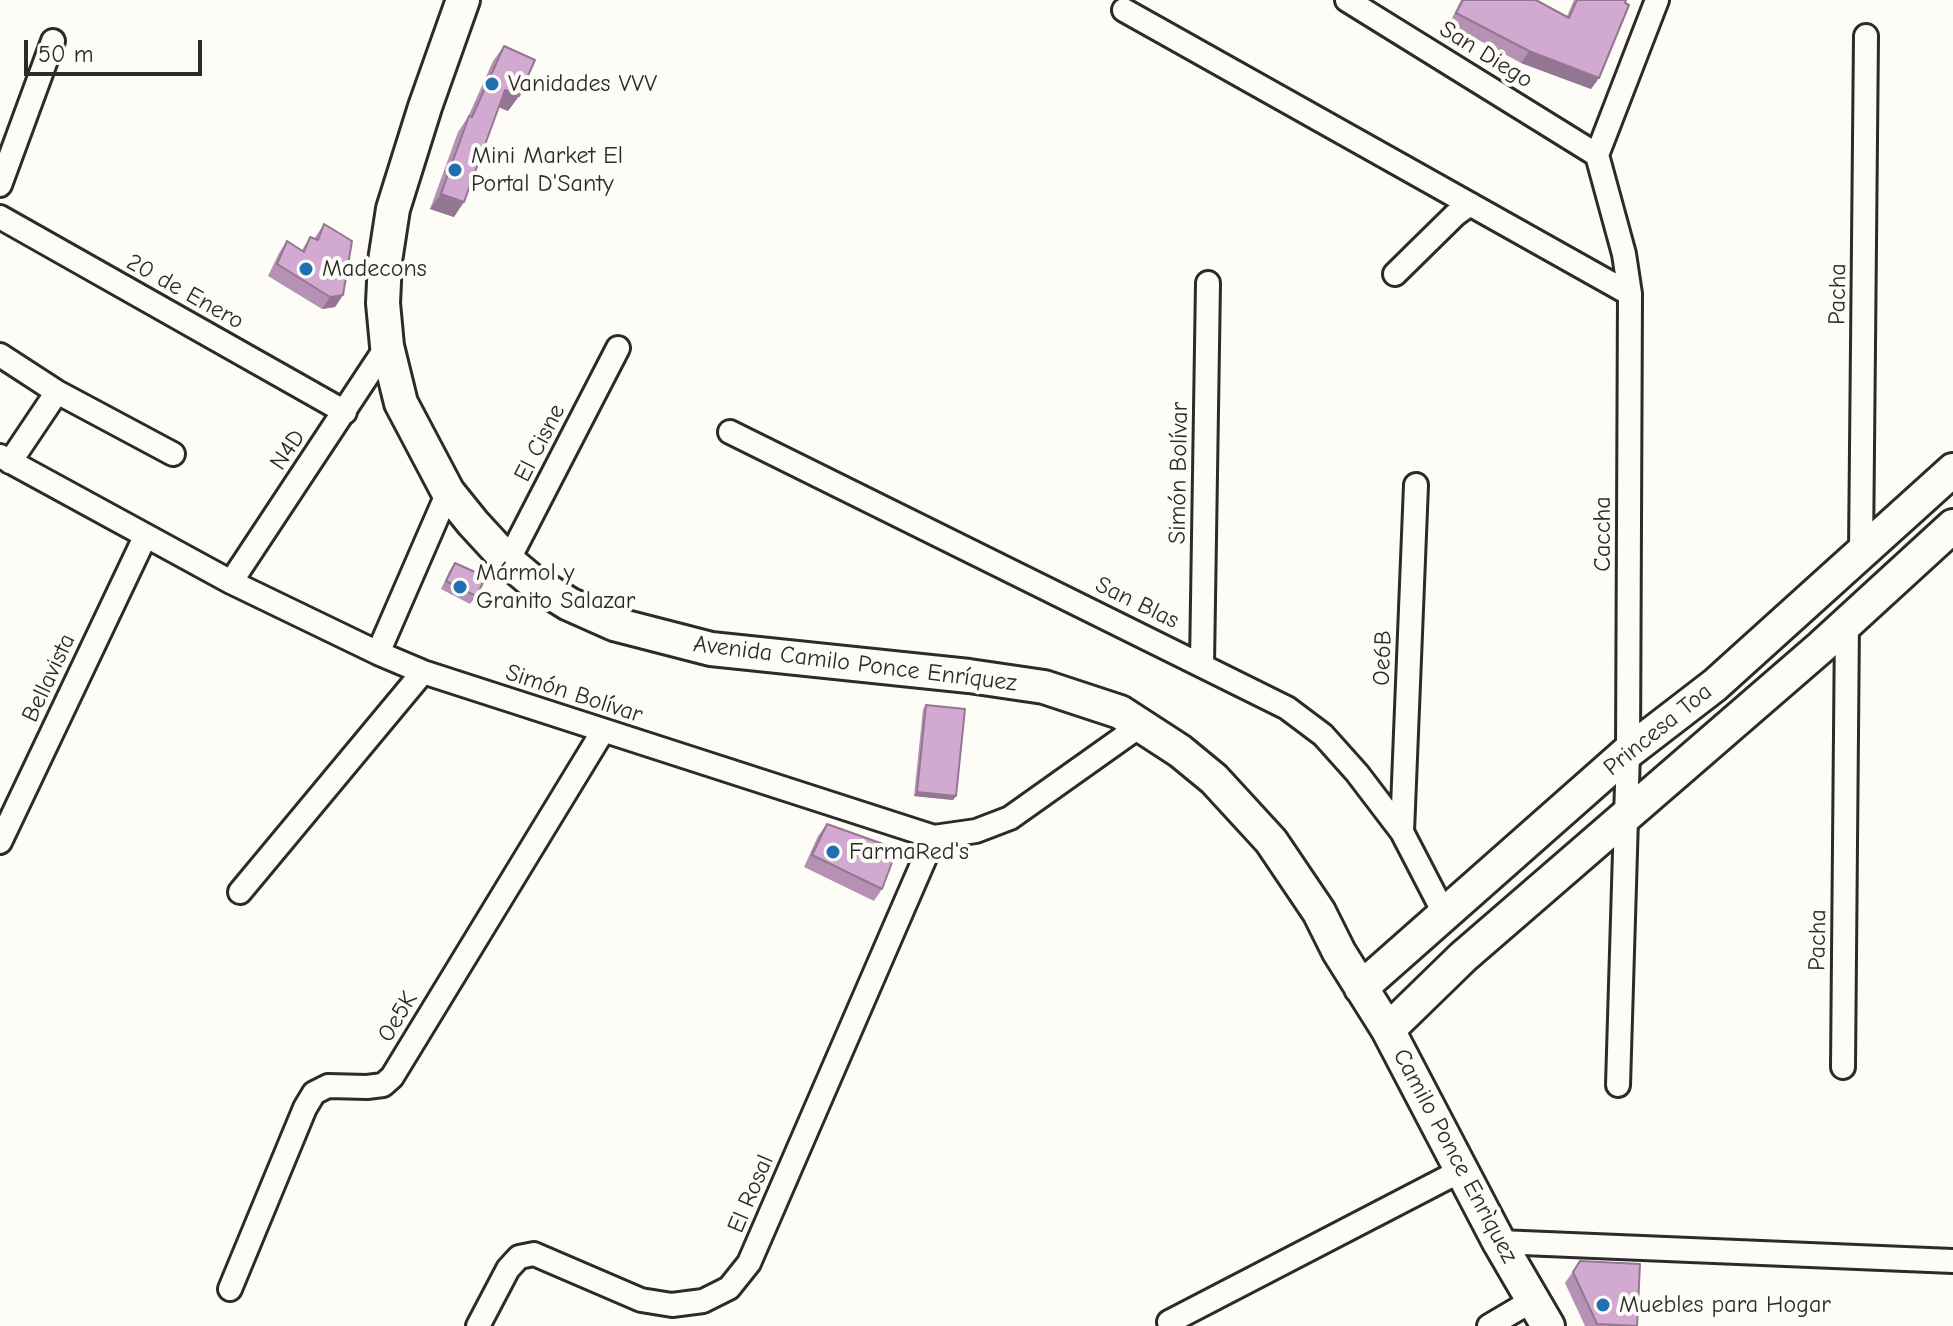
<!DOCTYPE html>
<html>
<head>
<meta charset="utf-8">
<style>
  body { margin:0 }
  #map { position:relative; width:1953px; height:1326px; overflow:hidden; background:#fdfcf7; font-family:"Comic Neue",sans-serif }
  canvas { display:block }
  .scale { position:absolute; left:24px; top:40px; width:178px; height:36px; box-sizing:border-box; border:4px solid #2b2b2b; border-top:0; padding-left:10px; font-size:24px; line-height:28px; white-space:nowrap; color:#2b2b2b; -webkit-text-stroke:6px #fdfcf7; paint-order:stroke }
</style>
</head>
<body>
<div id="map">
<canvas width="1953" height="1326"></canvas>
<div class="scale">50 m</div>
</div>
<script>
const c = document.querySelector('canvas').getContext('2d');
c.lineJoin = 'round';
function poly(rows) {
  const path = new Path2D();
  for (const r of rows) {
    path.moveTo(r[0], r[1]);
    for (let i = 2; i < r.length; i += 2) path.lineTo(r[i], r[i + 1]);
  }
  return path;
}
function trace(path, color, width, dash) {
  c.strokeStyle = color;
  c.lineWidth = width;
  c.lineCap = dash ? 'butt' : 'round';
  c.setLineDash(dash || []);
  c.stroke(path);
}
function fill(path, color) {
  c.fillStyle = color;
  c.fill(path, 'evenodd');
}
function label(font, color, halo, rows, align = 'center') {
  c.font = font + ' "Comic Neue",sans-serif';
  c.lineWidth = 8;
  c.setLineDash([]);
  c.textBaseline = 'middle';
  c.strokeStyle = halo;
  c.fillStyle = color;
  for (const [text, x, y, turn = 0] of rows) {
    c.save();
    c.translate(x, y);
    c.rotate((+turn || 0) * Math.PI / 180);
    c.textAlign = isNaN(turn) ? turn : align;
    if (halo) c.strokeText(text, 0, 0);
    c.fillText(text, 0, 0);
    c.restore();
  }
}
const street = poly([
  [1347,0,1597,155],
  [1124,10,1630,294],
  [0,185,53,41],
  [0,217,345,412],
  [1395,274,1455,215,1470,204],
  [0,355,57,392,173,454],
  [730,432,1287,708,1323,735,1357,773,1402,832,1444,913],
  [0,456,231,582,378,653,423,672,934,837,976,831,1010,818,1141,725],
  [10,462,57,392],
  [1861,552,1866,36],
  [508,561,618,348],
  [231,582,387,346],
  [378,653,448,492],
  [1202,664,1208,283],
  [1402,832,1416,485],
  [0,842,145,537],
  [240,892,423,672],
  [1843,1067,1847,622],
  [1618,1085,1628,752,1630,294,1624,254,1597,155,1657,0],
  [1499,1242,1953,1261],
  [230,1289,305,1108,314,1093,328,1086,367,1087,383,1085,392,1077,603,731],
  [1169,1322,1462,1170],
  [478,1326,508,1269,519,1257,534,1254,641,1300,672,1305,703,1301,729,1288,749,1263,934,837],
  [1489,1326,1533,1300]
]);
const secondary = poly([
  [463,0,425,107,393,209,385,261,383,303,387,346,401,403,448,492,473,523,508,561,532,581,569,604,614,624,711,649,969,676,1044,687,1120,712,1180,751,1214,779,1271,841,1319,912,1339,952,1388,1030,1499,1242,1548,1326],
  [1361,988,1628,752,1715,685,1953,470],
  [1388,1030,1463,957,1821,647,1953,526]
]);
trace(street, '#2b2b2b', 28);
trace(secondary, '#2b2b2b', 38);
trace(street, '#fdfcf7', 22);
trace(secondary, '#fdfcf7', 32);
fill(poly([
  [1461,0,1536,0,1567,16,1574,0,1626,0,1599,78,1591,89,1521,63,1449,24],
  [504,46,519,96,508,111,498,107,454,217,430,209,458,132,468,117,493,61],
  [324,224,343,295,335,307,322,309,268,276,279,253,287,241,302,250,310,237,314,239],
  [455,563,476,596,470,604,441,589,450,570],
  [926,705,956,796,953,800,914,796,923,709],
  [827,824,882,889,874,901,804,867,818,836],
  [1580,1261,1637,1326,1585,1326,1565,1283]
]), '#b592b4');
fill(poly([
  [1529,51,1599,78,1591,89,1521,63],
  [505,90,519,96,508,111,494,105],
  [441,194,464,202,454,217,430,209],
  [343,295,335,307,322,309,330,297],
  [917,792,956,796,953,800,914,796]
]), '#937792');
const building = poly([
  [1463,0,1536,0,1569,18,1577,0,1626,0,1625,3,1629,5,1599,78,1529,51,1456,13,1463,0],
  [504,46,535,60,519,96,505,90,464,202,441,194,469,116,472,117,504,46],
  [324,224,352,241,343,295,330,297,277,264,287,241,304,252,310,237,318,240,324,224],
  [455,563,486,577,476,596,446,581,455,563],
  [926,705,965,709,956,796,917,792,926,705],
  [827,824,897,849,882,889,812,855,827,824],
  [1580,1261,1640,1264,1637,1326,1597,1324,1573,1272,1580,1261]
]);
fill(building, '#d2aad1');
trace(building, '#937792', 2);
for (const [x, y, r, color] of [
  [492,84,8,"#1f6fb2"],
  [455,170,8,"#1f6fb2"],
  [306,269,8,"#1f6fb2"],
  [460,587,8,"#1f6fb2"],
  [833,852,8,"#1f6fb2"],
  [1603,1305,8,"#1f6fb2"]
]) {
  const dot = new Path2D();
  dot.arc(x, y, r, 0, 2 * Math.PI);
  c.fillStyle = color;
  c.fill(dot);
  trace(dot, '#fdfcf7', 3);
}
label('24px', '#2b2b2b', '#fdfcf7', [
  ["San Diego",1486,55,32],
  ["20 de Enero",185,292,29],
  ["Pacha",1838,294,-89],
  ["El Cisne",540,443,-63],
  ["N4D",288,450,-56],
  ["Simón Bolívar",1179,473,-89],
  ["Caccha",1603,534,-90],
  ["San Blas",1137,603,26],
  ["Oe6B",1383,658,-88],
  ["Avenida Camilo Ponce Enríquez",855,664,7],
  ["Bellavista",49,678,-65],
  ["Simón Bolívar",574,694,18],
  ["Princesa Toa",1658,730,-39],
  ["Pacha",1818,940,-89],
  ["Oe5K",398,1017,-59],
  ["Camilo Ponce Enrìquez",1455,1156,62],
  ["El Rosal",751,1194,-67]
]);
label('24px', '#2b2b2b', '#fdfcf7', [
  ["Vanidades VVV",508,84],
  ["Mini Market El",471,156],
  ["Portal D'Santy",471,184],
  ["Madecons",322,269],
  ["Mármol y",476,573],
  ["Granito Salazar",476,601],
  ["FarmaRed's",849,852],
  ["Muebles para Hogar",1619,1305]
], 'left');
</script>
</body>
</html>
